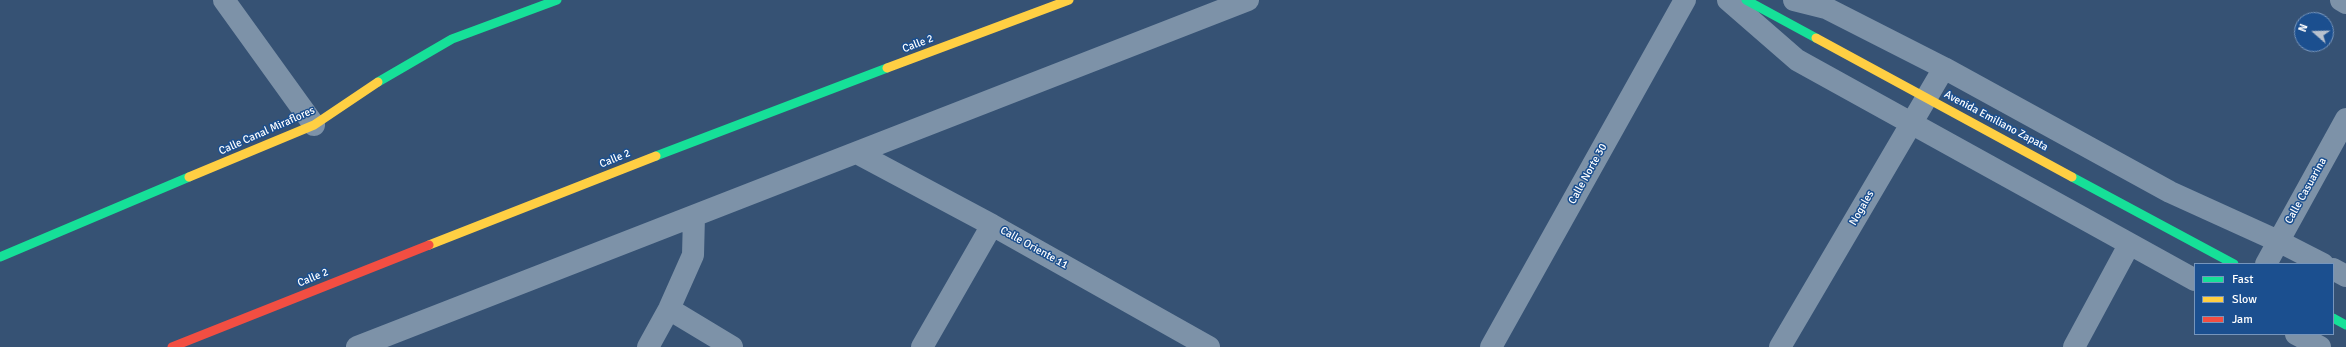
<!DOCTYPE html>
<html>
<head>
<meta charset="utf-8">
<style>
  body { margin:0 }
  #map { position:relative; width:2346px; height:347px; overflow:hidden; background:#365274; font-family:Signika,sans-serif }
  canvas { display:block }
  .legend { position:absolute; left:2194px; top:263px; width:140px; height:72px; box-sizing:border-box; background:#1b4f8f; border:1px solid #7695bc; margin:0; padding:5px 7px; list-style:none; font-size:12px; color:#fff }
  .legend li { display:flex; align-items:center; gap:8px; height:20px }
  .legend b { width:20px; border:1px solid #7695bc }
  .north { position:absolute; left:2294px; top:12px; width:40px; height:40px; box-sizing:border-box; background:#1b4f8f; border:1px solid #7695bc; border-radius:50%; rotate:290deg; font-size:11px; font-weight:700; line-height:16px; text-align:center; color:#fff }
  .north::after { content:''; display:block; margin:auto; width:14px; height:18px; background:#b9c2ce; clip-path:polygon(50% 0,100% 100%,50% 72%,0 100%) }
</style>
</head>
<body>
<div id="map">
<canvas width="2346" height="347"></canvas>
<ul class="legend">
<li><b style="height:5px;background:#16e098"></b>Fast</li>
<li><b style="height:5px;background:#ffcf43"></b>Slow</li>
<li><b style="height:5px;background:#f24e42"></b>Jam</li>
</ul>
<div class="north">N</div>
</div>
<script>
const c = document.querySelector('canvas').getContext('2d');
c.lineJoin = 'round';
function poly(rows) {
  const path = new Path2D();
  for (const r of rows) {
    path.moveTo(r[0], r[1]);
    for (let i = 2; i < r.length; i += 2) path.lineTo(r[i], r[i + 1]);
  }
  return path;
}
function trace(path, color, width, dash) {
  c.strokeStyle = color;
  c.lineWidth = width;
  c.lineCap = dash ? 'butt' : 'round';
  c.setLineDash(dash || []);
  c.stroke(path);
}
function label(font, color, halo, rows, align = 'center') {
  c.font = font + ' Signika,sans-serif';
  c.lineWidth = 3;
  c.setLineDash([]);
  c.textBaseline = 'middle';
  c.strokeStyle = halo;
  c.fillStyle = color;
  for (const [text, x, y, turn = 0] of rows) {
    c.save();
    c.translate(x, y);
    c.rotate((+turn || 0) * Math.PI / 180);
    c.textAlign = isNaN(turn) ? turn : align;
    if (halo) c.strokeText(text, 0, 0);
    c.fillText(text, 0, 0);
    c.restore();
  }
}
trace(poly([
  [224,0,314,125],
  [1728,0,1797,60,2195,280],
  [1794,0,1826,8,1944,68,2170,192,2278,241,2323,264],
  [2341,0,2346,3],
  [857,153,992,225,1209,347],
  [2266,264,2346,119],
  [2333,269,2346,276],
  [669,309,732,347],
  [2296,334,2320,347],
  [357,347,1248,0],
  [648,347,669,309,693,255,694,216],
  [922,347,992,225],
  [1491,347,1685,0],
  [1780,347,1944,68],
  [2074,347,2129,245]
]), '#7d92a8', 22);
trace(poly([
  [1746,0,1816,38],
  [378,82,452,39,557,0],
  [656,156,887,68],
  [0,257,189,177],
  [2333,318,2346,325]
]), '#16e098', 9);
trace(poly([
  [887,68,1069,0],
  [189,177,314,125,378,82],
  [429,245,656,156]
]), '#ffcf43', 9);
trace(poly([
  [172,347,429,245]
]), '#f24e42', 9);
trace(poly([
  [2072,177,2234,264]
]), '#16e098', 9);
trace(poly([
  [1816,38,2072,177]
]), '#ffcf43', 9);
label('11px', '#fff', '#1b4f8f', [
  ["Calle 2",918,44,-21],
  ["Avenida Emiliano Zapata",1996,121,28],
  ["Calle Canal Miraflores",267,131,-24],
  ["Calle 2",615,159,-22],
  ["Calle Norte 30",1588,174,-61],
  ["Calle Casuarina",2306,191,-61],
  ["Nogales",1862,208,-60],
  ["Calle Oriente 11",1034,248,29],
  ["Calle 2",313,278,-22]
]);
</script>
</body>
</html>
